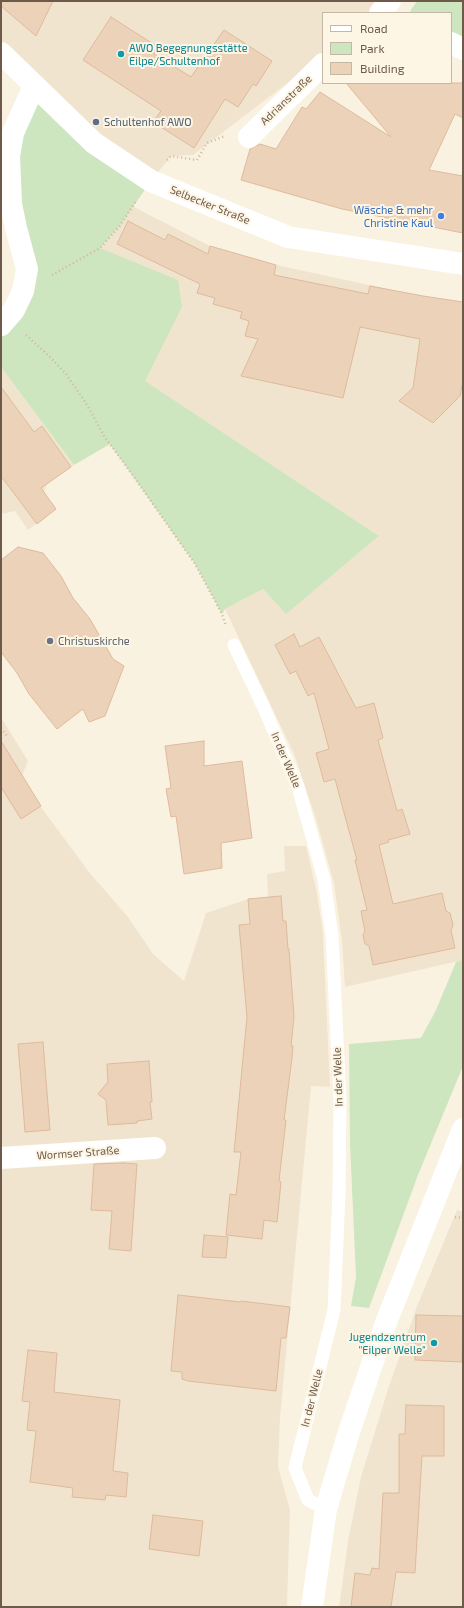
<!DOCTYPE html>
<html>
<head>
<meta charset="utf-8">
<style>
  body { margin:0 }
  #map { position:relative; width:464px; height:1608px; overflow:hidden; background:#faf2e0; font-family:"Exo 2",sans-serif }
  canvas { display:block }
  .frame { position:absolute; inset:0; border:2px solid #6e5a4a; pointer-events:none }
  .legend { position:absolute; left:322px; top:12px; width:130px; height:72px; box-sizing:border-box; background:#fdf6e5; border:1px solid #c4b8a7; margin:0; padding:5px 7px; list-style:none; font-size:12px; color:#6e5a4a }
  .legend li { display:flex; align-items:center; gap:8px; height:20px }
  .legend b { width:20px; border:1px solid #c4b8a7 }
</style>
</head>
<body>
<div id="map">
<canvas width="464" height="1608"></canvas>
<div class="frame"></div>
<ul class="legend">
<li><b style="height:5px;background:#fff"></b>Road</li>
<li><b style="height:11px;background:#cde6c0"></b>Park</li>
<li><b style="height:11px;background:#edd2ba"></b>Building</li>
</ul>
</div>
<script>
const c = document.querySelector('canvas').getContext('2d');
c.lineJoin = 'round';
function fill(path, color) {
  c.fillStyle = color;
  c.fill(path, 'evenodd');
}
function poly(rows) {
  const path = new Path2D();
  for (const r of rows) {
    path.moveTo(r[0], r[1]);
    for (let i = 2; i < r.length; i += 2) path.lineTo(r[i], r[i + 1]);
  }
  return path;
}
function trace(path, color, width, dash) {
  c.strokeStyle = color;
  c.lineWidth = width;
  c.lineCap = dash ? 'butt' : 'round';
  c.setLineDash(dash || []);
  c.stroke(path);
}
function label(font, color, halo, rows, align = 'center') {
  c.font = font + ' "Exo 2",sans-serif';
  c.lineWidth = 4;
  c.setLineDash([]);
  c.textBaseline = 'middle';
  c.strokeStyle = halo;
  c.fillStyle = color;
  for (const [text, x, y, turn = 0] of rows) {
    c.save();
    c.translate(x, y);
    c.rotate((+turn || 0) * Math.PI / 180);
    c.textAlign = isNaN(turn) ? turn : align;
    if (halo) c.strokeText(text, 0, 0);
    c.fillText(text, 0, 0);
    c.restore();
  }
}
fill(poly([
  [1,1,388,1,379,13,323,13,323,56,193,155,171,156,151,181,1,52],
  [132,206,210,246,276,265,416,295,463,302,463,960,345,987,342,942,334,883,316,819,294,754,225,609,263,589,286,613,379,536,144,381,182,307,100,248,119,227],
  [1,367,74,465,47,484,44,493,56,509,28,530,15,511,1,514],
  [1,717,28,761,22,776,41,807,89,872,128,917,153,954,184,981,206,913,248,899,268,897,267,874,285,871,284,846,306,846,317,893,323,933,330,1087,311,1086,280,1418,278,1467,290,1510,287,1607,1,1607],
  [457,1210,463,1212,463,1607,339,1607,348,1541,361,1477,388,1389,417,1306]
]), '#f1e4cf');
fill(poly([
  [417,1,463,1,463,43,451,36,451,13,413,13,410,11],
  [34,86,151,181,119,227,100,248,178,280,182,307,145,381,379,536,286,614,263,589,225,609,222,614,195,564,110,444,74,465,1,367,1,325,23,291,11,185],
  [463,960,463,1066,418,1175,369,1308,351,1306,356,1277,350,1144,349,1044,421,1038,436,1010,456,962]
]), '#cde6c0');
const building = poly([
  [1,1,53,1,36,36,1,6,1,1],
  [111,17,158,47,154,54,191,77,224,30,272,61,256,86,253,84,238,107,225,99,194,148,153,122,161,111,83,60,111,17],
  [346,83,463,83,463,118,455,114,429,170,463,176,463,233,342,209,241,180,250,149,260,144,276,149,302,107,306,109,320,92,391,137,346,83],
  [128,221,165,240,168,234,208,254,210,246,276,265,274,275,368,294,370,286,423,296,463,302,463,381,460,396,433,423,399,401,413,388,420,339,360,327,343,398,241,376,258,339,245,336,249,321,240,318,242,312,213,304,215,298,197,293,200,284,117,244,128,221],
  [1,387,34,432,42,426,71,467,41,488,56,509,37,524,1,476,1,387],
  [18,547,43,553,61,576,73,598,90,619,113,659,124,666,105,716,89,722,83,709,57,729,29,694,17,673,1,652,1,560,18,547],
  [294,634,300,647,319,637,356,708,374,703,383,738,378,740,397,811,402,809,410,834,388,840,389,842,379,845,393,904,442,893,446,911,450,913,453,925,451,930,455,948,373,965,369,946,365,944,363,935,365,931,361,911,367,910,355,860,357,860,346,820,335,779,324,782,316,753,329,749,314,693,308,696,296,671,290,674,275,645,294,634],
  [1,741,41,806,21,819,1,787,1,741],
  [204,741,204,766,242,761,252,838,221,843,222,868,184,874,176,816,171,817,166,789,171,788,165,746,204,741],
  [281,896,283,921,286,921,288,949,289,949,294,1017,291,1046,293,1046,292,1058,284,1120,286,1120,279,1181,281,1182,277,1222,264,1220,262,1239,226,1235,230,1194,236,1195,241,1152,234,1152,247,1017,239,925,250,924,248,899,281,896],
  [43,1042,50,1130,25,1132,18,1044,43,1042],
  [149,1061,152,1102,150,1102,152,1119,137,1121,137,1123,108,1125,106,1100,98,1094,108,1082,107,1064,149,1061],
  [123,1163,137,1164,131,1251,109,1249,112,1211,91,1210,94,1164,123,1163],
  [204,1235,228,1237,226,1258,202,1257,204,1235],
  [178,1295,240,1302,241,1301,290,1307,286,1338,281,1338,276,1391,188,1381,182,1379,182,1372,171,1371,178,1295],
  [416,1315,463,1316,462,1362,415,1360,416,1315],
  [28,1350,57,1353,54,1392,120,1400,113,1471,128,1473,126,1497,106,1495,105,1500,72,1497,73,1488,30,1482,36,1431,27,1430,30,1402,22,1401,28,1350],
  [406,1405,444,1406,444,1456,422,1456,415,1573,396,1572,391,1607,351,1607,355,1573,370,1575,372,1568,379,1569,383,1493,399,1493,399,1434,405,1434,406,1405],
  [153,1515,203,1521,199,1556,149,1549,153,1515]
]);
fill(building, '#edd2ba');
trace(building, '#deba9c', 1);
trace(poly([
  [167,160,171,156,197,160,207,143,225,136],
  [52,275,100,248,119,227,136,201],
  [26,335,48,355,66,374,86,403,104,436,134,477,195,564,222,614,226,626],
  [1,728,7,736],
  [455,1217,463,1218]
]), '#d1b69e', 2.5, [1, 3]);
trace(poly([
  [234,645,264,708,298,787,324,879,332,936,340,1100,339,1193,334,1310,295,1468,308,1500,326,1509]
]), '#fff', 13);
trace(poly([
  [380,13,390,1],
  [451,43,463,49],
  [249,137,323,64],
  [1,325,14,310,23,291,27,269,16,228,11,204,9,156,13,133,34,86],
  [1,1158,155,1148],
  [312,1607,326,1509,348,1435,387,1320,463,1129]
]), '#fff', 22);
trace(poly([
  [1,53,94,143,151,181,288,237,463,264]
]), '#fff', 22);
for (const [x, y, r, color] of [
  [121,54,4,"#0f9aa8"],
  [96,122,4,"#5c6f8a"],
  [441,216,4,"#3f7fe0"],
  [50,641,4,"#6b7280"],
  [434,1343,4,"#0f9aa8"]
]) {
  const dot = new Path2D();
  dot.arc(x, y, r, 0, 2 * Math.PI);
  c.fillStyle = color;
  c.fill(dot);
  trace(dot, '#fdf6e5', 1.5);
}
label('11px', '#0d838f', '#fdf6e5', [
  ["AWO Begegnungsstätte",129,48],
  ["Eilpe/Schultenhof",129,61],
  ["Jugendzentrum",426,1337,"right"],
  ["\"Eilper Welle\"",426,1350,"right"]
], 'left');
label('11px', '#6e5a4a', '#fdf6e5', [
  ["Adrianstraße",286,100,-44],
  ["Selbecker Straße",210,205,22],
  ["In der Welle",286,760,67],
  ["In der Welle",338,1077,-92],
  ["Wormser Straße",78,1153,-4],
  ["In der Welle",312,1398,-76]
]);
label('11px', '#4e5e75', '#fdf6e5', [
  ["Schultenhof AWO",104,122]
], 'left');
label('11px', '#366cbe', '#fdf6e5', [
  ["Wäsche & mehr",433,210],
  ["Christine Kaul",433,223]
], 'right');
label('11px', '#5b616d', '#fdf6e5', [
  ["Christuskirche",58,641]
], 'left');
</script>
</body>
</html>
